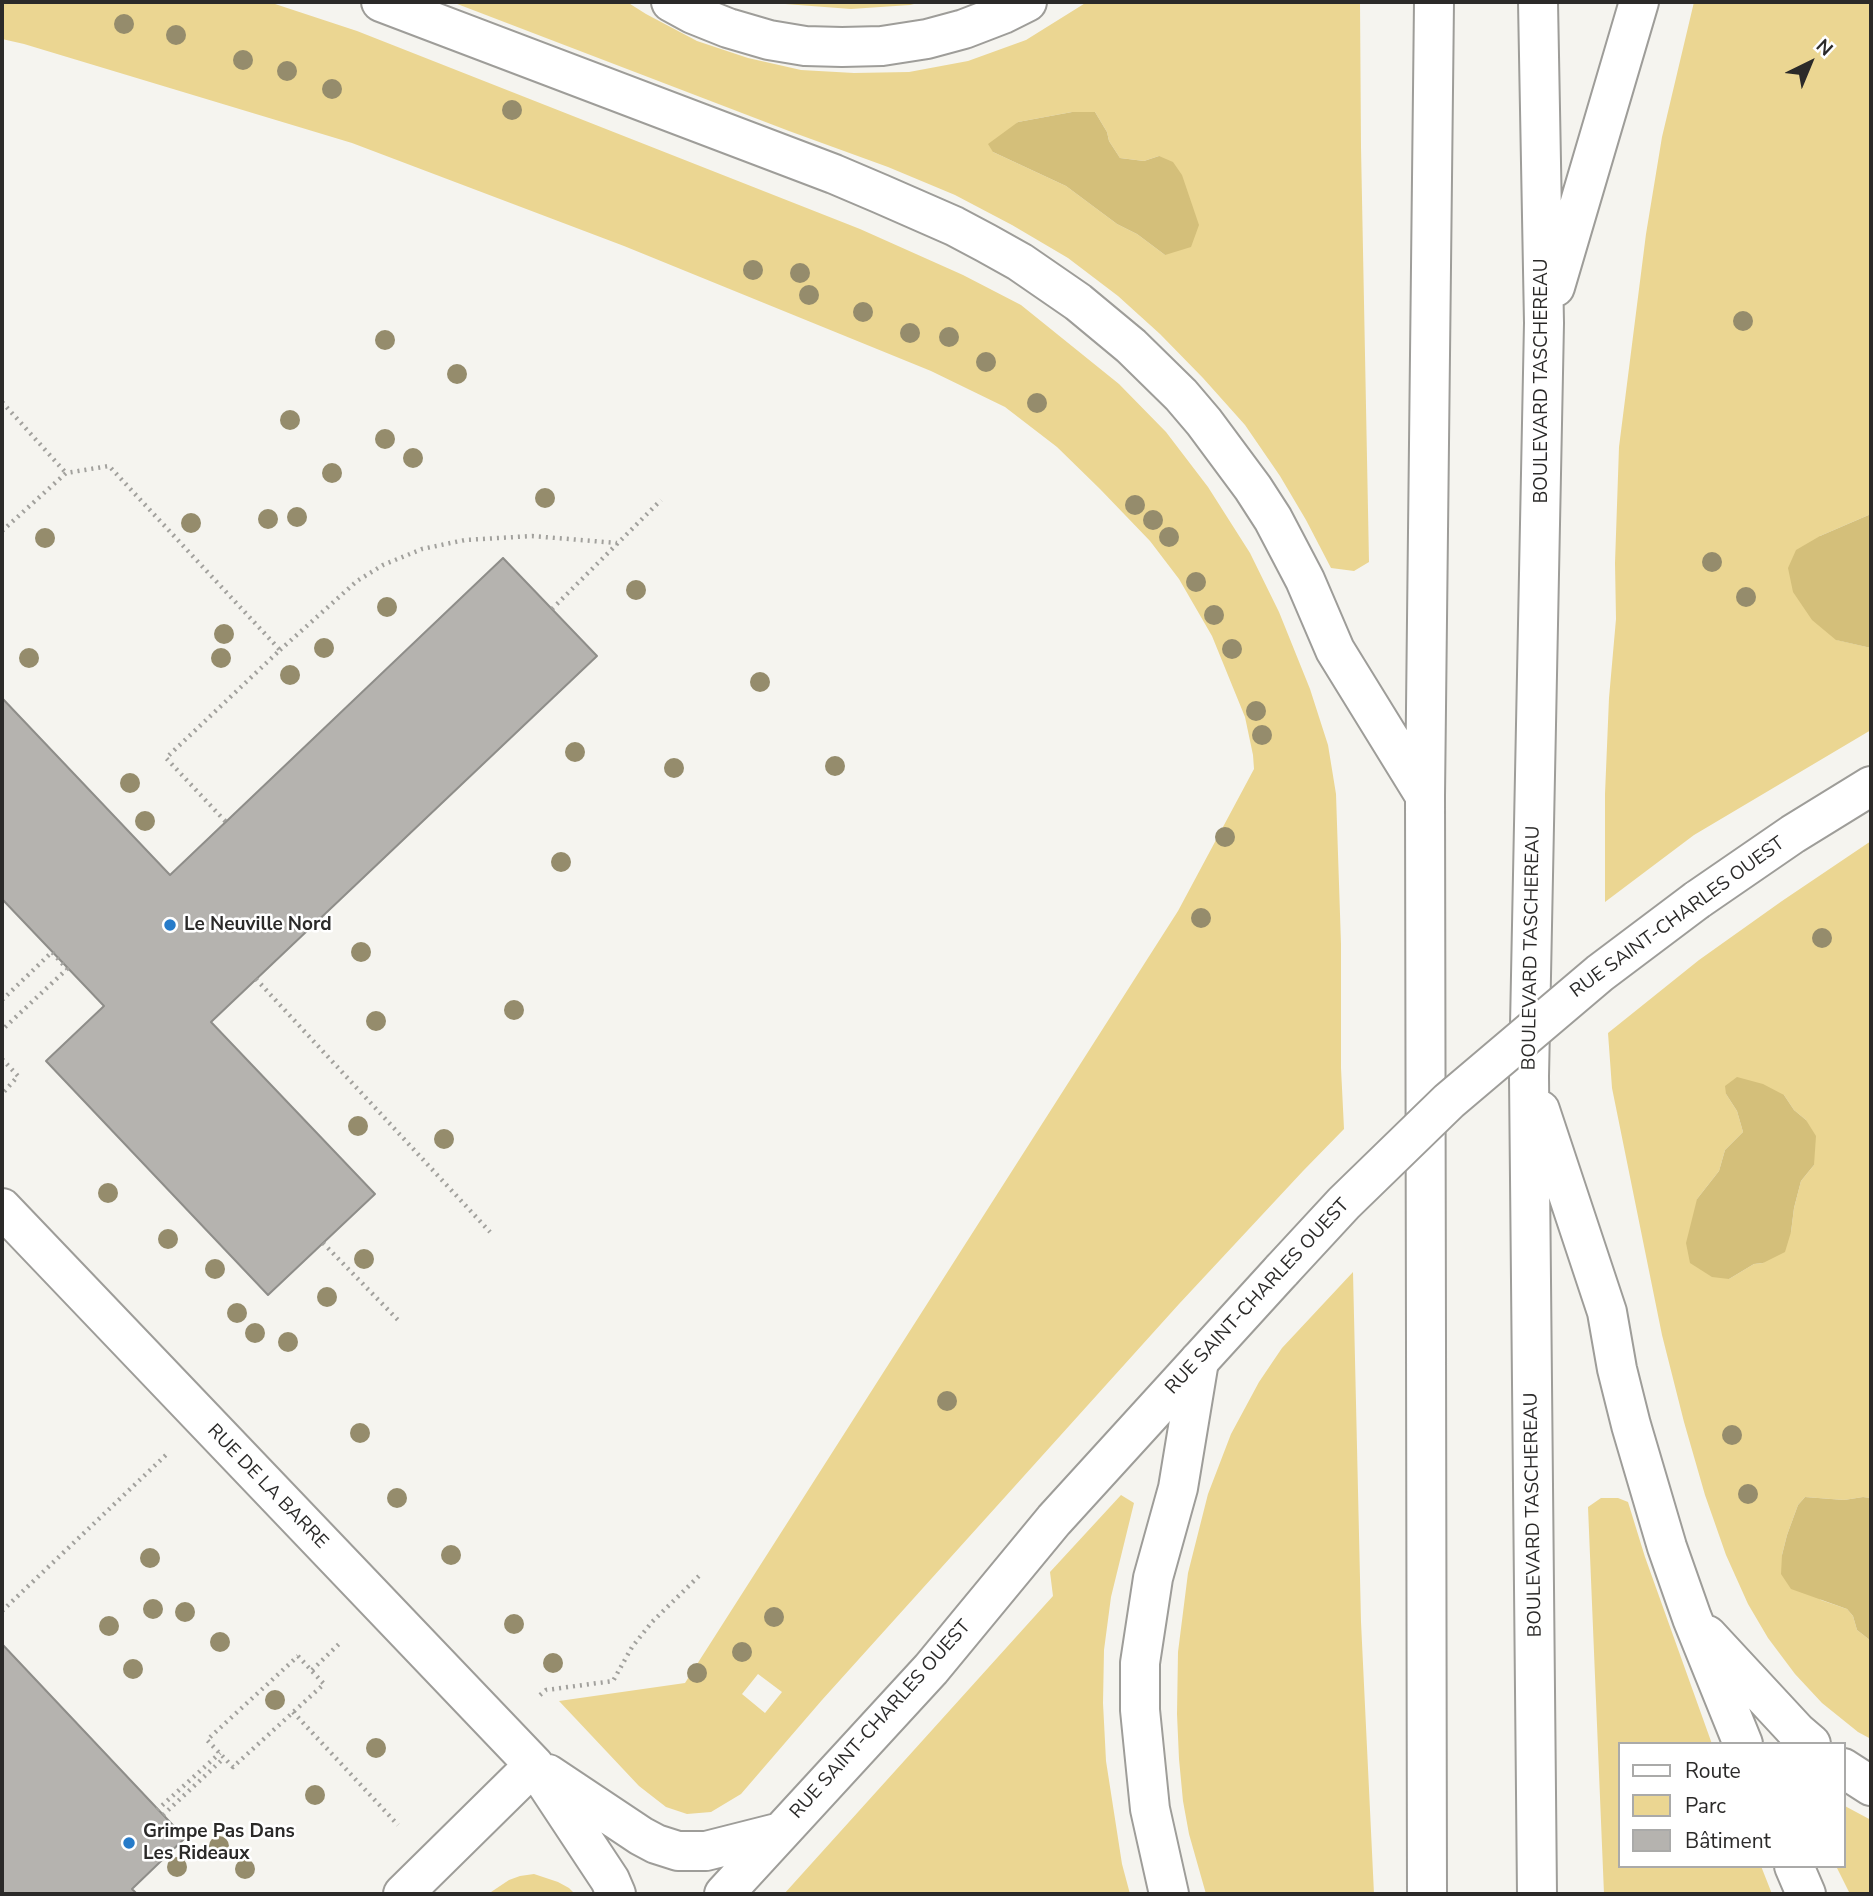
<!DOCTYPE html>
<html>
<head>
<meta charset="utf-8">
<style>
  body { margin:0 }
  #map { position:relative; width:1873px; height:1896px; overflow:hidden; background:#f5f4ef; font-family:"Nunito Sans",sans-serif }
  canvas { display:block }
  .frame { position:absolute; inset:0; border:4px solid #2b2a29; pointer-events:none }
  .legend { position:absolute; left:1618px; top:1742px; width:228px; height:126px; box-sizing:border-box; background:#fff; border:2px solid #aaaaa9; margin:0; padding:9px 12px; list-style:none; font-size:21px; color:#2b2a29 }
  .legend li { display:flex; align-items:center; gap:14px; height:35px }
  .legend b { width:35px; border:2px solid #aaaaa9 }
  .north { position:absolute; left:1775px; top:28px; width:70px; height:70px; -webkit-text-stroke:5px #fff; paint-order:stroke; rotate:43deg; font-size:19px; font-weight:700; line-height:28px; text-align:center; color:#2b2a29 }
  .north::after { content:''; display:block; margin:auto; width:24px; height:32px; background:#2b2a29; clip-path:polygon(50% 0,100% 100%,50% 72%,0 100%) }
</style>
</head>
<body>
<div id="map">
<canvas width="1873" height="1896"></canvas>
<div class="frame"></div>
<ul class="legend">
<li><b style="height:9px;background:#fff"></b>Route</li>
<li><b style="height:19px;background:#ebd692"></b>Parc</li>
<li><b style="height:19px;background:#b5b3af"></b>Bâtiment</li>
</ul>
<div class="north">N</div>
</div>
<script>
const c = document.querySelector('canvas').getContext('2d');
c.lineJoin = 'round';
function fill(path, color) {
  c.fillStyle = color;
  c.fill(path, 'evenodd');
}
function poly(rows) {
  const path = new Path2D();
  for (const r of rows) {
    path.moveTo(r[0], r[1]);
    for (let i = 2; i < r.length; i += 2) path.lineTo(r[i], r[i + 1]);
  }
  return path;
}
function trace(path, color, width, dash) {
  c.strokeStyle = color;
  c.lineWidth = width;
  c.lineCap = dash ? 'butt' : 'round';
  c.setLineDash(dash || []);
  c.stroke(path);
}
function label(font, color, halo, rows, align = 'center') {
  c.font = font + ' "Nunito Sans",sans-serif';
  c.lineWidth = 5;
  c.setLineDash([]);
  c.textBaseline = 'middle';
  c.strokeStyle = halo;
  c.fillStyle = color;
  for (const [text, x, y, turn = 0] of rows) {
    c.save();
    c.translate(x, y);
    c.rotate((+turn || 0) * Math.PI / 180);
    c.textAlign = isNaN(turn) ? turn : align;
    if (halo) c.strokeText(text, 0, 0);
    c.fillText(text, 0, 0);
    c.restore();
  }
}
fill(poly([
  [2,2,269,2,357,31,860,229,963,275,1021,305,1119,384,1166,432,1208,487,1250,553,1279,612,1310,689,1328,745,1336,794,1341,944,1341,1068,1344,1129,1303,1171,1179,1304,822,1700,741,1794,711,1812,687,1814,666,1807,639,1786,559,1701,685,1683,1178,911,1254,769,1253,755,1245,717,1212,636,1179,579,1150,541,1100,489,1057,447,1005,407,931,371,624,246,352,143,24,44,2,39],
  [758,1674,782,1692,765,1713,742,1694],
  [452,2,627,2,646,14,697,41,748,58,801,70,854,73,909,72,968,61,1026,40,1087,2,1360,2,1361,147,1369,562,1354,571,1331,568,1306,520,1280,476,1245,425,1203,378,1160,334,1118,296,1068,258,1012,225,955,195,888,167,789,131],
  [1072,112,1095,112,1107,132,1109,141,1120,158,1144,161,1159,156,1165,255,1137,234,1117,224,1066,186,993,152,1018,122],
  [777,2,922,2,910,5,851,9,785,4],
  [1694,2,1871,2,1871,514,1820,536,1837,640,1871,648,1871,730,1694,835,1605,902,1605,794,1609,698,1616,619,1615,563,1619,447,1646,234,1662,137],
  [1871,841,1871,1498,1863,1497,1844,1500,1805,1497,1798,1505,1787,1535,1782,1555,1821,1600,1847,1609,1853,1616,1857,1630,1871,1641,1871,1739,1858,1732,1822,1703,1795,1674,1768,1638,1748,1604,1726,1555,1705,1495,1684,1422,1662,1335,1612,1088,1608,1033,1699,960,1782,901],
  [1726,1094,1784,1095,1794,1110,1806,1120,1814,1165,1801,1181,1794,1208,1791,1232,1763,1263,1754,1264,1729,1279,1697,1199,1719,1171,1725,1150,1743,1132,1737,1111],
  [1353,1272,1361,1622,1374,1894,1206,1894,1189,1834,1183,1801,1179,1759,1177,1714,1178,1652,1188,1573,1208,1494,1231,1434,1259,1382,1282,1348],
  [1121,1495,1134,1503,1111,1597,1104,1650,1103,1703,1106,1761,1122,1864,1130,1894,784,1894,1053,1596,1050,1572],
  [1601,1498,1618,1498,1628,1502,1645,1557,1712,1744,1619,1744,1619,1866,1761,1866,1772,1894,1604,1894,1588,1507],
  [1843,1805,1871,1820,1871,1894,1850,1894,1836,1866,1843,1866],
  [534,1874,558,1882,569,1888,575,1894,488,1894,509,1880,520,1876]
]), '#ebd692');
fill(poly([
  [1072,112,1095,112,1107,132,1109,141,1120,158,1144,161,1159,156,1173,162,1182,175,1199,225,1191,247,1165,255,1137,234,1117,224,1066,186,993,152,988,144,1018,122],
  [1871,514,1871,648,1836,640,1812,620,1793,592,1788,568,1796,550,1820,536],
  [1737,1077,1763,1084,1784,1095,1794,1110,1806,1120,1816,1136,1814,1165,1801,1181,1794,1208,1791,1232,1785,1252,1763,1263,1754,1264,1729,1279,1712,1277,1690,1263,1686,1243,1697,1199,1719,1171,1725,1150,1743,1132,1737,1111,1726,1094,1725,1086],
  [1805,1497,1844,1500,1863,1497,1871,1498,1871,1641,1857,1630,1853,1616,1847,1609,1791,1589,1781,1574,1782,1555,1787,1535,1798,1505]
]), '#d4bf7a');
const building = poly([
  [503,558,597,656,211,1022,375,1194,268,1295,46,1061,104,1006,2,899,2,698,170,875,503,558],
  [2,1644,185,1838,132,1889,137,1894,2,1894,2,1644]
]);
fill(building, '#b5b3af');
trace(building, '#8e8d89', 2);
const minor = poly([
  [1697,900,1793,834,1871,786],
  [2,1208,534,1765,610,1880,616,1894],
  [548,1774,641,1836,656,1844,678,1851,706,1851,781,1832],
  [403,1894,534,1765],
  [724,1894,931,1669,1054,1520,1282,1270]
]);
const highway = poly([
  [381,2,834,174,881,194,954,226,986,243,1020,262,1078,302,1131,346,1181,395,1204,422,1253,488,1273,519,1305,580,1335,650,1425,796],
  [671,2,693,14,728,28,769,40,805,46,842,47,882,46,927,39,964,29,1003,14,1027,2],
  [1555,287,1639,2],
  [1540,1110,1607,1312,1617,1369,1631,1425,1667,1547,1692,1618,1743,1744],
  [1707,1635,1797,1732,1811,1744],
  [1843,1768,1871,1786],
  [1794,1866,1806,1894],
  [1169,1894,1150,1809,1140,1710,1140,1663,1153,1578,1178,1488,1199,1361],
  [1427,1894,1425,796,1434,2],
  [1537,1894,1529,1076,1544,323,1538,2]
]);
trace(minor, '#9e9d99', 42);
trace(highway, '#9e9d99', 42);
trace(poly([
  [2,402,66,473],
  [2,531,66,473,109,466,280,650,166,758,226,822],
  [552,609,661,500],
  [280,650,357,581,383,565,422,549,465,540,532,536,617,543],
  [256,979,490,1232],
  [2,1000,52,952,67,969,2,1030],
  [2,1059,18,1076,2,1094],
  [323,1243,398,1320],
  [2,1611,167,1454],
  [298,1656,324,1684,233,1767,207,1740,298,1656],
  [312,1670,342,1641],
  [540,1695,546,1690,613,1681,632,1647,652,1622,701,1574],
  [293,1712,398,1825],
  [157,1810,220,1753],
  [163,1815,224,1758]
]), '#a2a19d', 4.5, [2, 5]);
trace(minor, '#fff', 38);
trace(highway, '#fff', 38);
const minorBridge = poly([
  [1282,1270,1344,1203,1449,1101,1600,973,1697,900]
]);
trace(minorBridge, '#9e9d99', 42, []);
trace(minorBridge, '#fff', 38);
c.fillStyle = '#958c6c';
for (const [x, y] of [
  [124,24],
  [176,35],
  [243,60],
  [287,71],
  [332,89],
  [512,110],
  [753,270],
  [800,273],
  [809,295],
  [863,312],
  [1743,321],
  [910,333],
  [949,337],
  [385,340],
  [986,362],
  [457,374],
  [1037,403],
  [290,420],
  [385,439],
  [413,458],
  [332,473],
  [545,498],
  [1135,505],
  [297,517],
  [268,519],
  [1153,520],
  [191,523],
  [1169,537],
  [45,538],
  [1712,562],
  [1196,582],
  [636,590],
  [1746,597],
  [387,607],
  [1214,615],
  [224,634],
  [324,648],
  [1232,649],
  [29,658],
  [221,658],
  [290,675],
  [760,682],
  [1256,711],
  [1262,735],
  [575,752],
  [835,766],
  [674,768],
  [130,783],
  [145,821],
  [1225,837],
  [561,862],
  [1201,918],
  [1822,938],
  [361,952],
  [514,1010],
  [376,1021],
  [358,1126],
  [444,1139],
  [108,1193],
  [168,1239],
  [364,1259],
  [215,1269],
  [327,1297],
  [237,1313],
  [255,1333],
  [288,1342],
  [947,1401],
  [360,1433],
  [1732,1435],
  [1748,1494],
  [397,1498],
  [451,1555],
  [150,1558],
  [153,1609],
  [185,1612],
  [774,1617],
  [514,1624],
  [109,1626],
  [220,1642],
  [742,1652],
  [553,1663],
  [133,1669],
  [697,1673],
  [275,1700],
  [376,1748],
  [315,1795],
  [219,1846],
  [177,1867],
  [245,1869]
]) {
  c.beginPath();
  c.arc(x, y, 10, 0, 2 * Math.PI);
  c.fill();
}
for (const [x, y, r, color] of [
  [170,925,7,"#267bc9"],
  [129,1843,7,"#267bc9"]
]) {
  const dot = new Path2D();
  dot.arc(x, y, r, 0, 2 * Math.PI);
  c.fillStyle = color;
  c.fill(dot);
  trace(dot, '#fff', 2.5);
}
label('19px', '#2b2a29', '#fff', [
  ["BOULEVARD TASCHEREAU",1542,381,-90],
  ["RUE SAINT-CHARLES OUEST",1678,918,-36],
  ["BOULEVARD TASCHEREAU",1532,948,-89],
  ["RUE SAINT-CHARLES OUEST",1258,1297,-47],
  ["RUE DE LA BARRE",267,1487,46],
  ["BOULEVARD TASCHEREAU",1534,1515,-91],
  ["RUE SAINT-CHARLES OUEST",881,1720,-48]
]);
label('bold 19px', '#2b2a29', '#fff', [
  ["Le Neuville Nord",184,925],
  ["Grimpe Pas Dans",143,1832],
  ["Les Rideaux",143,1854]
], 'left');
</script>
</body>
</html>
